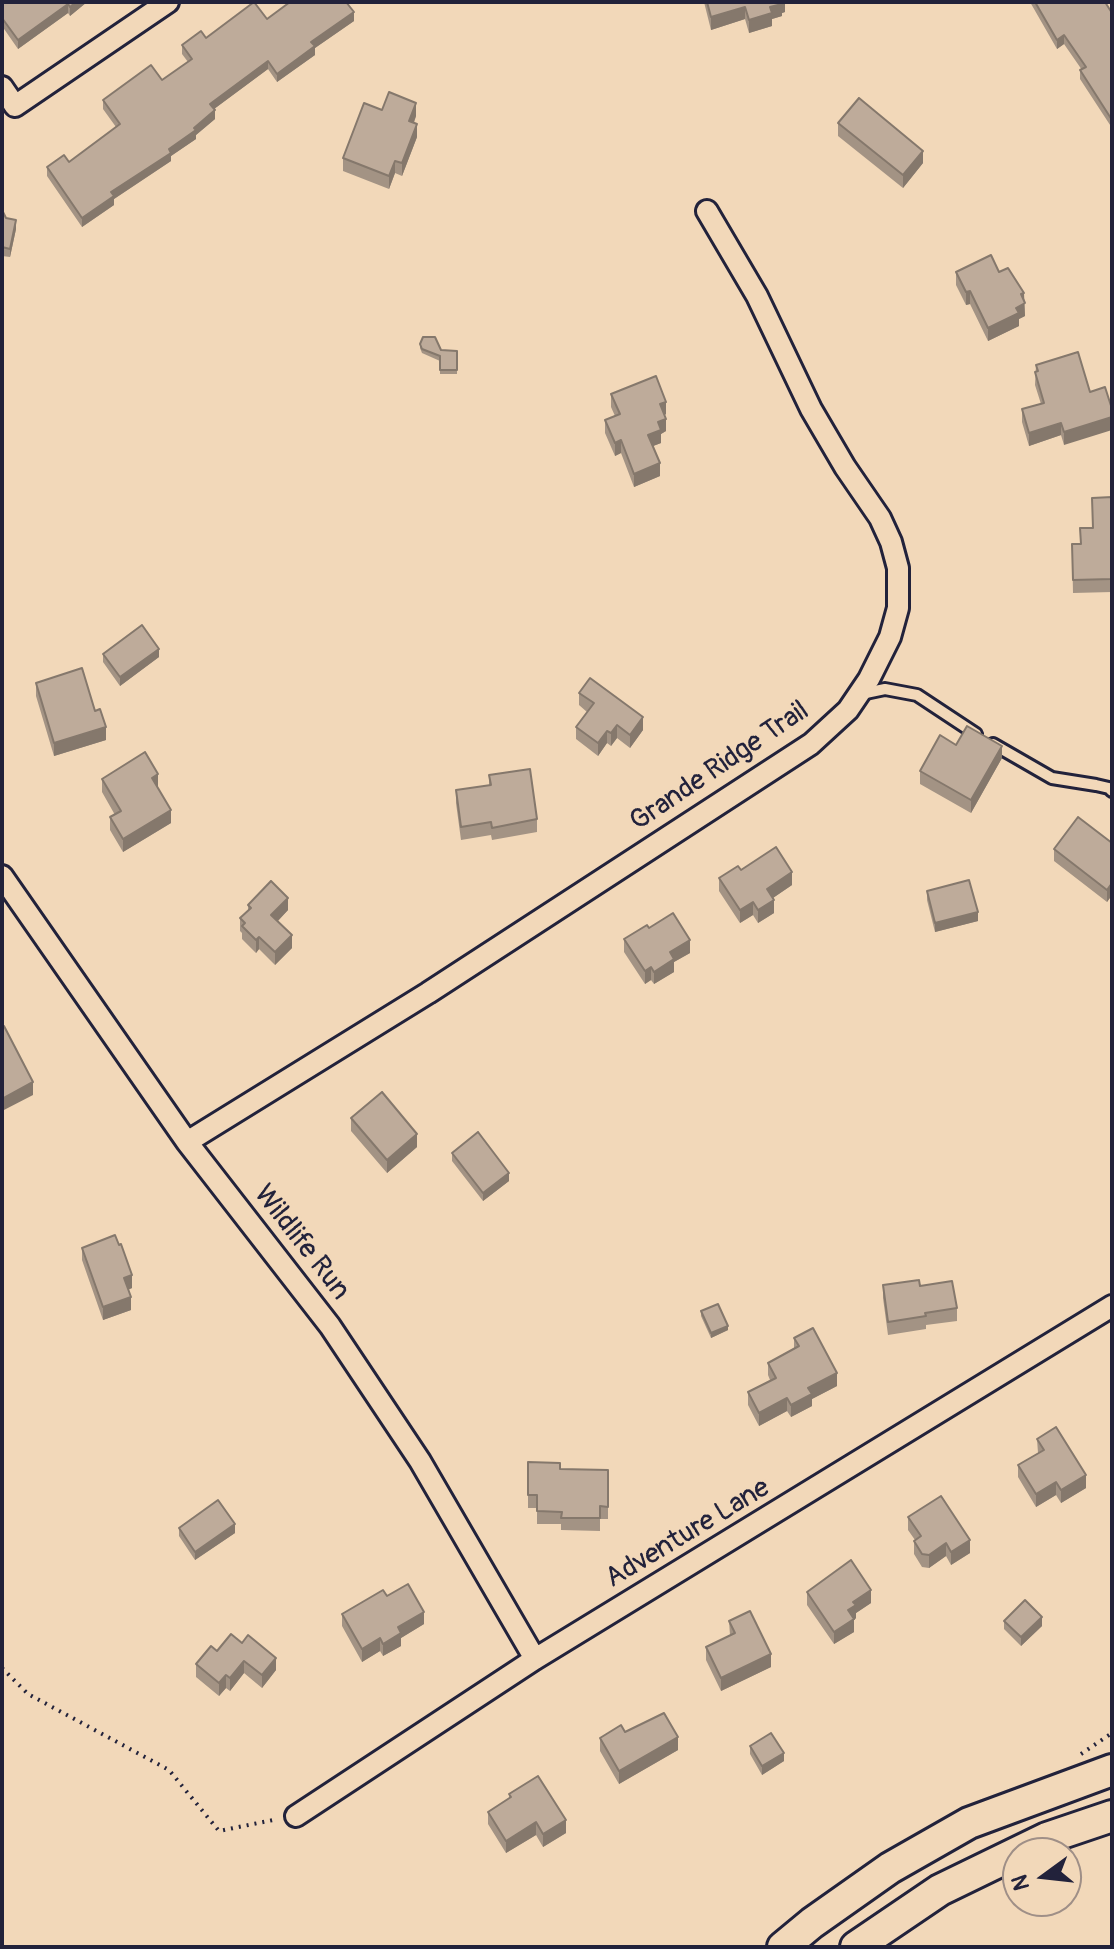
<!DOCTYPE html>
<html>
<head>
<meta charset="utf-8">
<style>
  body { margin:0 }
  #map { position:relative; width:1114px; height:1949px; overflow:hidden; background:#f2d8b9; font-family:Pangolin,sans-serif }
  canvas { display:block }
  .frame { position:absolute; inset:0; border:4px solid #22223b; pointer-events:none }
  .north { position:absolute; left:1002px; top:1837px; width:80px; height:80px; box-sizing:border-box; background:#f2d8b9; border:2px solid #9f8f87; border-radius:50%; rotate:255deg; font-size:22px; font-weight:700; line-height:32px; text-align:center; color:#22223b }
  .north::after { content:''; display:block; margin:auto; width:28px; height:36px; background:#22223b; clip-path:polygon(50% 0,100% 100%,50% 72%,0 100%) }
</style>
</head>
<body>
<div id="map">
<canvas width="1114" height="1949"></canvas>
<div class="frame"></div>
<div class="north">N</div>
</div>
<script>
const c = document.querySelector('canvas').getContext('2d');
c.lineJoin = 'round';
function poly(rows) {
  const path = new Path2D();
  for (const r of rows) {
    path.moveTo(r[0], r[1]);
    for (let i = 2; i < r.length; i += 2) path.lineTo(r[i], r[i + 1]);
  }
  return path;
}
function trace(path, color, width, dash) {
  c.strokeStyle = color;
  c.lineWidth = width;
  c.lineCap = dash ? 'butt' : 'round';
  c.setLineDash(dash || []);
  c.stroke(path);
}
function fill(path, color) {
  c.fillStyle = color;
  c.fill(path, 'evenodd');
}
function label(font, color, halo, rows, align = 'center') {
  c.font = font + ' Pangolin,sans-serif';
  c.lineWidth = 6;
  c.setLineDash([]);
  c.textBaseline = 'middle';
  c.strokeStyle = halo;
  c.fillStyle = color;
  for (const [text, x, y, turn = 0] of rows) {
    c.save();
    c.translate(x, y);
    c.rotate((+turn || 0) * Math.PI / 180);
    c.textAlign = isNaN(turn) ? turn : align;
    if (halo) c.strokeText(text, 0, 0);
    c.fillText(text, 0, 0);
    c.restore();
  }
}
const lane = poly([
  [861,694,885,689,917,695,976,734],
  [993,744,1052,778,1096,785,1109,788,1112,791]
]);
const street = poly([
  [2,87,15,106,168,2],
  [2,876,187,1142,330,1326,420,1461,535,1659],
  [187,1142,428,993,811,744,848,710,869,679,890,637,898,608,898,568,891,542,880,518,845,467,811,409,757,296,707,211],
  [296,1816,535,1659,1112,1306]
]);
const secondary = poly([
  [783,1947,812,1923,890,1868,969,1823,1112,1770],
  [856,1947,940,1890,1047,1838,1112,1816]
]);
trace(lane, '#22223b', 16);
trace(street, '#22223b', 26);
trace(secondary, '#22223b', 36);
trace(poly([
  [2,1668,28,1694,169,1770,219,1831,278,1819],
  [1081,1754,1112,1733]
]), '#22223b', 4, [2, 6]);
trace(lane, '#f2d8b9', 10);
trace(street, '#f2d8b9', 20);
trace(secondary, '#f2d8b9', 30);
fill(poly([
  [2,2,87,2,70,16,68,13,18,49,2,26],
  [704,2,785,2,785,12,782,13,782,16,772,19,772,26,749,33,745,19,711,30],
  [1030,2,1110,2,1106,4,1112,13,1112,128,1080,79,1080,70,1082,70,1064,44,1057,49],
  [349,6,354,21,315,48,315,55,277,82,268,69,214,109,215,119,196,135,196,139,171,156,171,161,114,199,114,205,82,227,47,176,47,167,69,162,116,127,103,109,103,100,162,80,188,62,182,54,182,45,267,19],
  [382,110,416,116,414,123,417,137,402,176,395,173,389,189,343,171,343,158],
  [838,123,923,163,903,188,838,136],
  [2,210,6,218,16,229,10,257,2,256],
  [956,272,999,272,1024,300,1025,316,1019,319,1019,326,988,341,970,304,966,305,956,285],
  [420,344,441,350,457,351,457,374,440,374,440,361,422,353,420,348],
  [1078,352,1064,445,1061,435,1029,446,1022,422,1022,409,1041,404,1035,385,1036,365],
  [611,394,666,414,665,415,666,431,661,434,661,443,653,446,660,476,634,487,621,453,615,456,605,433,605,420,615,416,611,407],
  [1112,497,1112,592,1073,593,1072,544,1080,544,1093,528],
  [103,654,159,657,120,686,103,662],
  [36,683,95,711,106,740,54,756,36,696],
  [579,693,643,730,630,748,617,738,611,746,607,743,598,756,576,739,576,727,587,712,579,705],
  [956,745,1002,758,971,813,920,784,920,771],
  [489,775,537,819,537,832,492,840,491,835,461,840,456,803,456,790,489,786],
  [102,779,158,787,157,788,171,823,123,852,110,830,110,817,115,815,102,792],
  [1112,843,1112,895,1107,902,1054,861,1054,849],
  [741,870,792,885,773,898,774,913,758,923,753,915,740,923,719,891,719,878],
  [927,891,978,921,935,932,927,900],
  [248,905,288,910,278,921,292,948,275,965,259,949,256,953,242,939,242,933,240,931,240,918,248,911],
  [649,928,690,953,674,962,674,972,654,984,651,980,645,984,624,952,624,939],
  [351,1118,417,1147,387,1173,351,1131],
  [452,1153,509,1181,483,1201,452,1161],
  [82,1248,132,1288,128,1290,131,1310,103,1320,82,1260],
  [883,1285,920,1286,957,1308,957,1321,926,1325,926,1329,888,1335,883,1298],
  [701,1311,728,1330,711,1338,701,1316],
  [794,1338,837,1386,812,1399,812,1406,791,1417,787,1411,759,1426,748,1405,748,1392,770,1380,768,1375,768,1363,794,1348],
  [1037,1439,1086,1488,1061,1503,1056,1495,1036,1507,1018,1477,1018,1465,1038,1453],
  [528,1462,560,1469,608,1470,608,1519,600,1519,600,1531,561,1530,561,1524,537,1524,537,1508,528,1508],
  [908,1517,970,1553,951,1565,946,1556,929,1568,922,1567,914,1554,914,1541,915,1540,908,1530],
  [179,1528,235,1533,195,1560,179,1536],
  [807,1592,871,1603,856,1613,856,1618,854,1620,854,1632,834,1644,807,1605],
  [387,1596,424,1624,401,1638,401,1646,383,1656,380,1651,362,1662,342,1626,342,1614],
  [729,1621,771,1667,721,1691,706,1660,706,1647,730,1635],
  [1004,1621,1042,1626,1021,1646,1004,1629],
  [217,1651,276,1670,262,1688,244,1673,230,1691,226,1688,219,1696,196,1677,196,1664],
  [625,1732,678,1750,619,1784,600,1751,600,1738],
  [750,1746,784,1761,762,1775,750,1754],
  [509,1794,566,1833,543,1847,536,1835,506,1853,488,1824,488,1812,509,1799]
]), '#a39384');
fill(poly([
  [76,2,87,2,70,16,70,7],
  [780,2,785,2,785,12,782,13,782,16,772,19,772,26,749,33,749,20],
  [68,4,68,13,18,49,18,40],
  [745,7,745,19,711,30,711,17],
  [354,12,354,21,315,48,315,55,277,82,277,74,311,42],
  [1064,35,1064,44,1057,49,1057,40],
  [268,61,268,69,210,112,210,104],
  [416,103,416,116,409,134,409,121],
  [215,110,215,119,196,135,196,139,171,156,171,161,114,199,114,205,82,227,82,218,111,192,169,149],
  [417,124,417,137,402,176,402,163],
  [923,151,923,163,903,188,903,175],
  [395,161,395,173,389,189,389,176],
  [16,220,16,229,10,257,10,249],
  [970,291,970,304,966,305,966,292],
  [1024,293,1025,316,1019,319,1019,326,988,341,988,328,1016,308,1021,294],
  [666,402,666,414,660,417,660,404],
  [1112,417,1112,430,1064,445,1064,432],
  [666,419,666,431,661,434,661,443,648,448,648,435,658,422],
  [1061,423,1061,435,1029,446,1029,433],
  [621,440,621,453,615,456,615,443],
  [660,463,660,476,634,487,634,474],
  [4,614,4,627,2,628,2,615],
  [159,649,159,657,120,686,120,677],
  [643,717,643,730,630,748,630,735],
  [617,725,617,738,611,746,611,733],
  [106,727,106,740,54,756,54,743],
  [607,731,607,743,598,756,598,743],
  [1002,746,1002,758,971,813,971,800],
  [158,774,158,787,152,791,152,778],
  [171,810,171,823,123,852,123,839],
  [792,872,792,885,767,902,767,889],
  [1112,883,1112,895,1107,902,1107,890],
  [288,898,288,910,271,928,271,915],
  [774,900,774,913,758,923,758,910],
  [753,902,753,915,740,923,740,910],
  [978,912,978,921,935,932,935,923],
  [292,935,292,948,275,965,275,952],
  [259,937,259,949,256,953,256,940],
  [690,940,690,953,674,962,674,972,654,984,654,972,670,952],
  [651,967,651,980,645,984,645,971],
  [33,1082,33,1095,2,1111,2,1099],
  [417,1134,417,1147,387,1173,387,1160],
  [509,1173,509,1181,483,1201,483,1193],
  [132,1275,132,1288,124,1291,124,1278],
  [131,1297,131,1310,103,1320,103,1307],
  [728,1326,728,1330,711,1338,711,1333],
  [837,1373,837,1386,812,1399,812,1406,791,1417,791,1405,808,1388],
  [787,1398,787,1411,759,1426,759,1413],
  [1086,1475,1086,1488,1061,1503,1061,1490],
  [1056,1482,1056,1495,1036,1507,1036,1494],
  [235,1524,235,1533,195,1560,195,1552],
  [970,1540,970,1553,951,1565,951,1552],
  [946,1543,946,1556,929,1568,929,1555],
  [871,1590,871,1603,856,1613,856,1618,854,1620,854,1632,834,1644,834,1632,853,1602],
  [424,1612,424,1624,401,1638,401,1646,383,1656,383,1644,398,1627],
  [1042,1617,1042,1626,1021,1646,1021,1637],
  [380,1638,380,1651,362,1662,362,1649],
  [771,1654,771,1667,721,1691,721,1678],
  [276,1658,276,1670,262,1688,262,1675],
  [244,1661,244,1673,230,1691,230,1678],
  [226,1675,226,1688,219,1696,219,1683],
  [678,1737,678,1750,619,1784,619,1771],
  [784,1753,784,1761,762,1775,762,1766],
  [566,1820,566,1833,543,1847,543,1834],
  [536,1822,536,1835,506,1853,506,1841]
]), '#85786c');
const building = poly([
  [2,2,76,2,70,7,68,4,18,40,2,18,2,2],
  [254,2,267,19,290,2,346,2,354,12,311,42,315,46,277,74,268,61,210,104,215,110,194,128,196,130,169,149,171,153,111,192,114,196,82,218,47,167,64,155,69,162,120,124,103,100,151,65,162,80,192,59,182,45,201,31,206,38,254,2],
  [707,2,781,2,782,4,770,7,772,13,749,20,745,7,711,17,707,2],
  [1035,2,1105,2,1112,13,1112,120,1080,70,1086,67,1064,35,1057,40,1035,2],
  [389,92,416,103,409,121,417,124,402,163,395,161,389,176,343,158,364,103,382,110,389,92],
  [859,98,923,151,903,175,838,123,859,98],
  [2,210,6,218,16,220,10,249,2,247,2,210],
  [991,255,999,272,1008,268,1024,293,1021,294,1025,303,1016,308,1019,313,988,328,970,291,966,292,956,272,991,255],
  [423,337,435,337,441,350,457,351,457,370,440,370,440,356,422,349,420,344,423,337],
  [1078,352,1090,392,1105,387,1112,409,1112,417,1064,432,1061,423,1029,433,1022,409,1044,403,1035,372,1038,371,1036,365,1078,352],
  [656,376,666,402,660,404,666,419,658,422,661,430,648,435,660,463,634,474,621,440,615,443,605,420,620,414,611,394,656,376],
  [1112,497,1112,579,1073,580,1072,544,1081,544,1080,528,1093,528,1092,498,1112,497],
  [142,625,159,649,120,677,103,654,142,625],
  [82,668,95,711,100,709,106,727,54,743,36,683,82,668],
  [590,678,643,717,630,735,617,725,611,733,607,731,598,743,576,727,594,703,579,693,590,678],
  [967,726,1002,746,971,800,920,771,940,735,956,745,967,726],
  [145,752,158,774,152,778,171,810,123,839,110,817,121,811,102,779,145,752],
  [530,769,537,819,492,828,491,822,461,827,456,790,491,785,489,775,530,769],
  [1078,817,1112,843,1112,883,1107,890,1054,849,1078,817],
  [776,847,792,872,767,889,774,900,758,910,753,902,740,910,719,878,738,866,741,870,776,847],
  [969,880,978,912,935,923,927,891,969,880],
  [271,881,288,898,271,915,292,935,275,952,259,937,256,940,242,926,245,923,240,918,251,908,248,905,271,881],
  [673,913,690,940,670,952,674,959,654,972,651,967,645,971,624,939,647,925,649,928,673,913],
  [4,1026,33,1082,2,1099,2,1028,4,1026],
  [382,1092,417,1134,387,1160,351,1118,382,1092],
  [478,1132,509,1173,483,1193,452,1153,478,1132],
  [115,1235,119,1245,121,1244,132,1275,124,1278,131,1297,103,1307,82,1248,115,1235],
  [919,1280,920,1286,952,1281,957,1308,925,1313,926,1316,888,1322,883,1285,919,1280],
  [718,1304,728,1326,711,1333,701,1311,718,1304],
  [813,1328,837,1373,808,1388,812,1394,791,1405,787,1398,759,1413,748,1392,776,1378,768,1363,799,1346,794,1338,813,1328],
  [1056,1427,1086,1475,1061,1490,1056,1482,1036,1494,1018,1465,1044,1450,1037,1439,1056,1427],
  [528,1462,560,1463,560,1469,608,1470,608,1507,600,1506,600,1518,561,1518,562,1512,537,1511,537,1495,528,1495,528,1462],
  [941,1496,970,1540,951,1552,946,1543,929,1555,922,1554,914,1541,921,1536,908,1517,941,1496],
  [218,1500,235,1524,195,1552,179,1528,218,1500],
  [851,1560,871,1590,853,1602,856,1605,848,1610,854,1619,834,1632,807,1592,851,1560],
  [408,1584,424,1612,398,1627,401,1633,383,1644,380,1638,362,1649,342,1614,383,1590,387,1596,408,1584],
  [1025,1600,1042,1617,1021,1637,1004,1621,1025,1600],
  [750,1611,771,1654,721,1678,706,1647,735,1633,729,1621,750,1611],
  [231,1634,242,1643,248,1635,276,1658,262,1675,244,1661,230,1678,226,1675,219,1683,196,1664,211,1646,217,1651,231,1634],
  [664,1713,678,1737,619,1771,600,1738,621,1725,625,1732,664,1713],
  [771,1733,784,1753,762,1766,750,1746,771,1733],
  [538,1776,566,1820,543,1834,536,1822,506,1841,488,1812,511,1797,509,1794,538,1776]
]);
fill(building, '#beab9a');
trace(building, '#85786c', 2);
label('28px', '#22223b', '#f2d8b9', [
  ["Grande Ridge Trail",720,767,-34],
  ["Wildlife Run",301,1243,52],
  ["Adventure Lane",688,1534,-31]
]);
</script>
</body>
</html>
